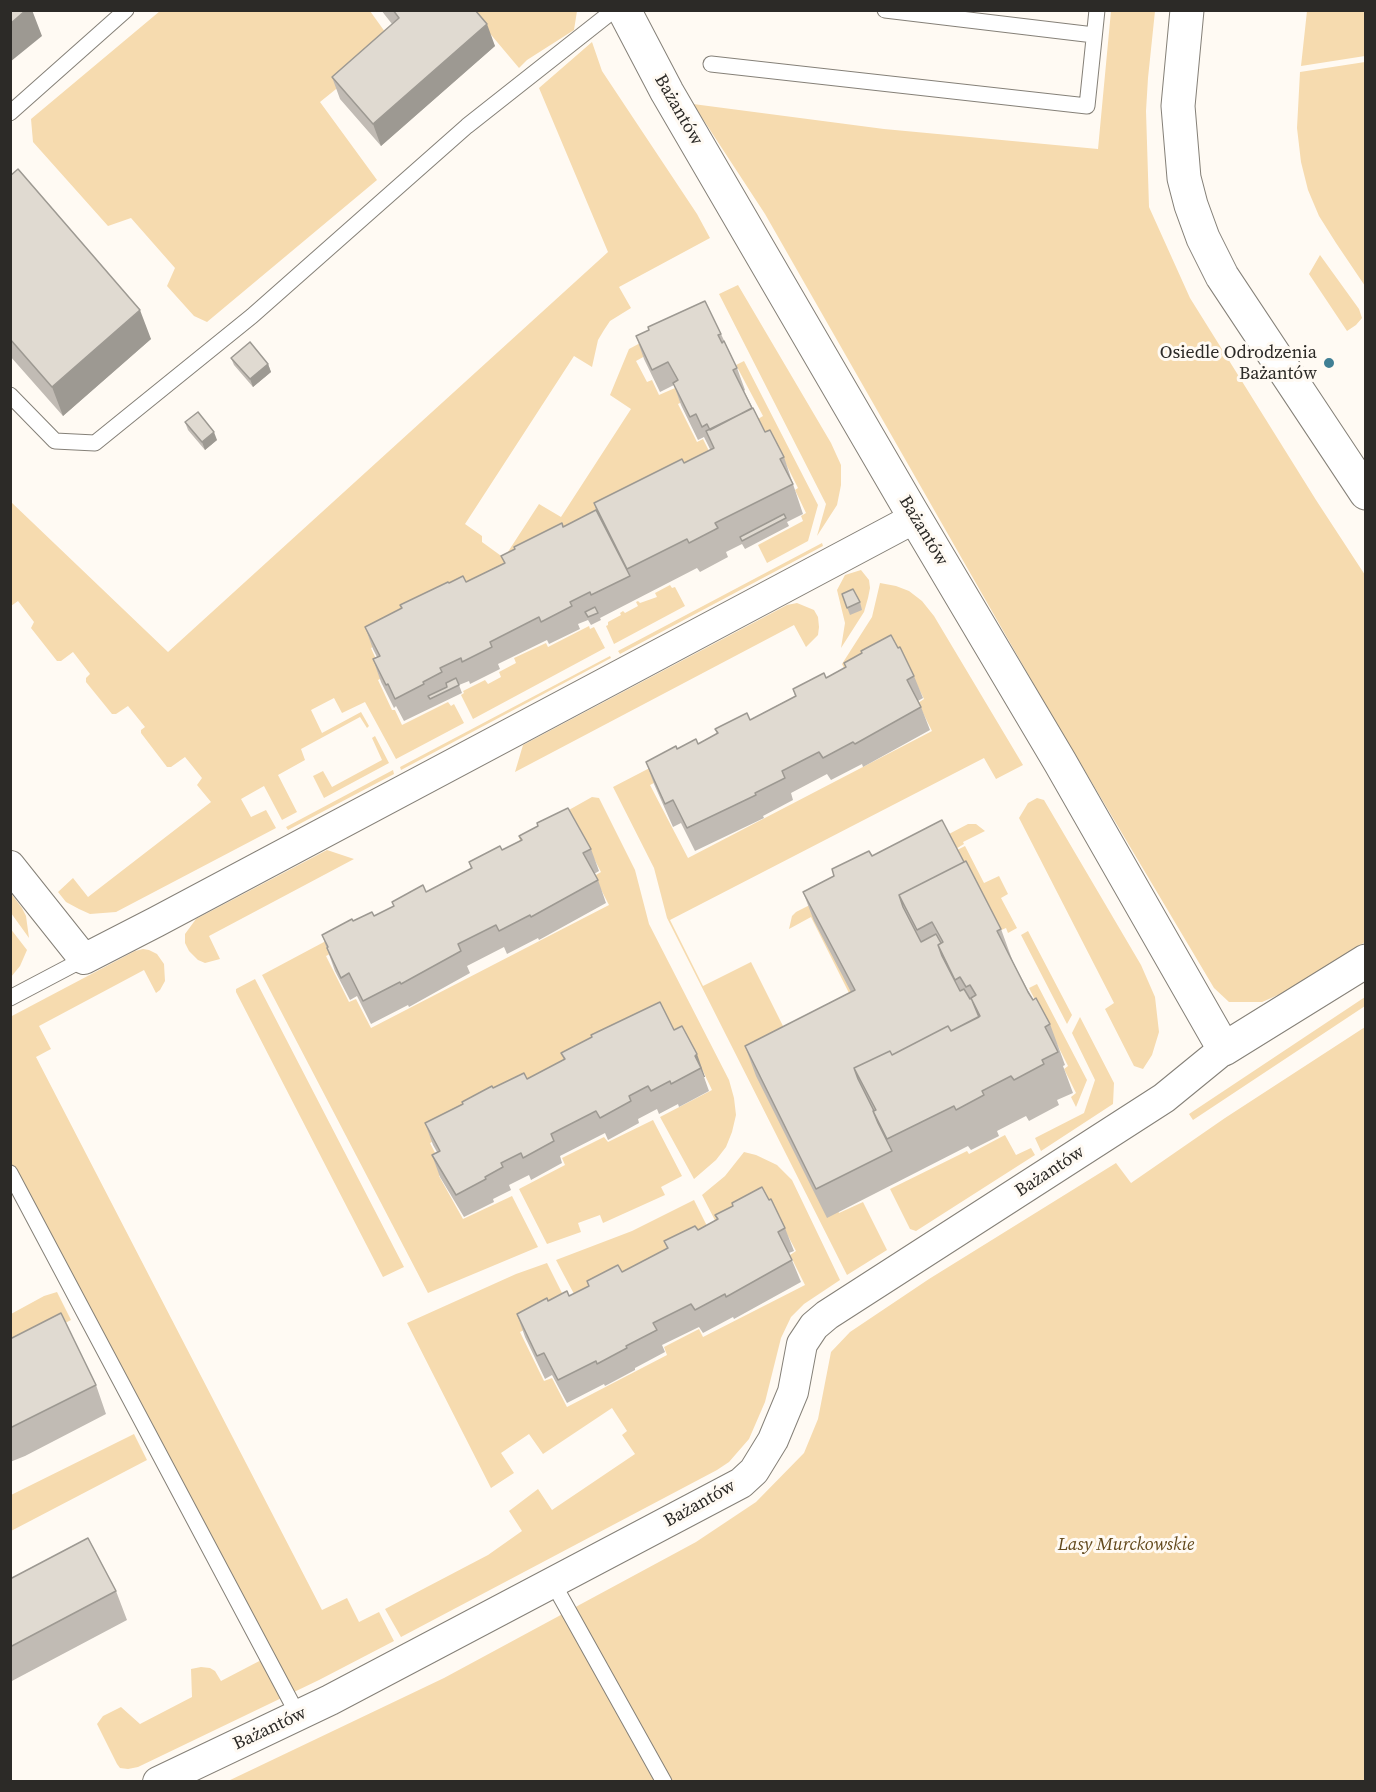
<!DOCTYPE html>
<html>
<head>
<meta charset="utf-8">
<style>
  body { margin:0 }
  #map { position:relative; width:1376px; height:1792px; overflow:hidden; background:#fffaf3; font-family:"Source Serif 4",serif }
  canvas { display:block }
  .frame { position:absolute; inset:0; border:12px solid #2c2a27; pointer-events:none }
</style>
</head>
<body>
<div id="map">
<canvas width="1376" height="1792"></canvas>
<div class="frame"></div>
</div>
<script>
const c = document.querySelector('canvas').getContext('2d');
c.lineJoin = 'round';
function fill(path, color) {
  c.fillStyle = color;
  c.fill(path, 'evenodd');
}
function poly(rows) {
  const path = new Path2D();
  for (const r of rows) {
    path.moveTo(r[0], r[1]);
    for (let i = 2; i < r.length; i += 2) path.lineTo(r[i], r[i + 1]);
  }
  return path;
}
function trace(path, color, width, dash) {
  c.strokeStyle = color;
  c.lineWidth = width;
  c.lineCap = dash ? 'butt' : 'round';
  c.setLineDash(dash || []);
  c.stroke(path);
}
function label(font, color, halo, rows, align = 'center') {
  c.font = font + ' "Source Serif 4",serif';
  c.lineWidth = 6;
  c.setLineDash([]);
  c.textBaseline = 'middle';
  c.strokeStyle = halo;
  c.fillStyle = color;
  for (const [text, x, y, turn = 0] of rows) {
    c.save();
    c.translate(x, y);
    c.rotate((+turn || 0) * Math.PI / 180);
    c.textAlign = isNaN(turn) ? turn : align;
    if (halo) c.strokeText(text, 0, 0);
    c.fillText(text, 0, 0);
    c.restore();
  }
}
fill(poly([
  [160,11,370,11,393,43,320,102,377,180,207,322,194,316,167,286,175,268,131,218,108,226,33,142,31,119],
  [471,11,577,11,574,30,527,60,519,68],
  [1111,11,1155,11,1148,78,1146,111,1149,207,1190,298,1316,500,1365,575,1365,942,1285,992,1262,1002,1229,1002,1214,988,1041,697,765,214,693,104,884,129,1098,149],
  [1307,11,1365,11,1365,56,1301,66],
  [592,42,602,71,697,214,710,238,619,287,631,308,610,321,604,330,598,340,592,367,574,356,465,524,482,536,482,542,504,558,539,504,561,517,631,409,610,395,629,349,702,310,654,351,636,361,647,382,652,380,659,395,675,388,682,402,678,404,697,442,703,439,721,475,371,648,384,677,378,680,392,710,395,710,402,725,448,702,451,706,454,704,464,723,396,759,365,702,342,713,334,698,311,710,322,733,361,712,369,726,367,728,360,717,301,749,305,760,278,775,297,812,282,820,264,786,241,799,251,817,266,810,276,828,116,912,90,914,79,909,66,902,58,892,73,878,88,897,211,802,197,785,202,778,185,757,171,767,167,767,141,733,141,730,145,727,128,706,116,714,112,714,86,682,86,678,90,674,73,652,61,661,57,661,31,628,34,622,18,601,11,606,10,501,168,652,608,252,539,88],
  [1365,62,1366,62,1365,286,1336,243,1319,216,1308,190,1301,162,1297,128,1300,72],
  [1320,255,1359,309,1362,318,1356,325,1347,331,1309,274],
  [738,285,831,443,841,465,841,485,837,505,817,536,826,504,719,294],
  [744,361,818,505,808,541,767,563,758,545,803,521,801,516,806,513,795,490,798,488,782,456,777,458,758,419,763,416,736,365],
  [822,543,823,546,620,654,618,651],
  [861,570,869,580,870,588,868,598,864,612,841,648,845,623,837,590,845,575],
  [880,583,896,586,909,591,922,601,934,616,1023,765,996,779,984,758,670,920,703,986,751,962,795,1050,861,1017,811,917,789,929,792,916,796,912,875,872,882,888,965,846,984,883,999,876,1008,894,1001,898,1017,928,1008,933,1006,928,999,931,838,1210,839,1213,863,1202,887,1250,847,1275,667,918,654,868,613,787,694,745,701,759,650,785,688,858,932,731,918,703,924,699,902,655,852,683,842,664,872,617],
  [670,585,672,588,675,587,685,606,614,644,606,626,608,625,608,622,621,615,620,613,623,611,625,613,638,606,636,602,638,601,640,603,657,597,655,593],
  [797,603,814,610,818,617,819,627,818,635,806,647,794,625,515,772,523,745,787,605],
  [589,626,590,629,594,627,605,648,473,719,461,695,464,693,463,691,485,680,488,684,501,677,499,672,516,663,514,658,546,643,548,647],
  [610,656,611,658,401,770,400,767],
  [375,736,389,763,324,798,313,776,323,771,332,787,382,760,372,738],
  [393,770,394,774,288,830,286,827],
  [592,797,599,798,635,870,649,924,729,1080,734,1098,736,1115,732,1132,726,1147,716,1160,694,1179,660,1117,712,1090,691,1046,531,1092,430,1143,445,1172,439,1176,463,1219,512,1196,538,1247,428,1293,262,975,369,918,375,931,326,956,349,1002,356,999,371,1028,609,905,594,876,601,872,578,828,527,853,519,838],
  [1037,798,1044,800,1141,965,1155,997,1159,1032,1152,1055,1143,1069,1134,1066,1105,1009,1114,1003,1019,818,1028,803],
  [968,824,976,824,985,831,963,842,964,844,954,850,930,844],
  [327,850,354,859,209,936,220,959,205,963,198,960,189,951,185,943,185,934,196,919],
  [10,892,22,908,26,916,29,938,11,913],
  [10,928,27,950,20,966,11,977],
  [1028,931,1072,1015,1067,1024,1021,935],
  [143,949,149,950,157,954,164,964,165,981,160,990,156,993,144,970,39,1026,51,1049,36,1057,322,1610,347,1598,359,1622,379,1612,394,1641,319,1680,138,1767,128,1769,120,1768,117,1764,97,1724,103,1716,121,1707,140,1724,192,1697,191,1669,201,1667,210,1668,215,1671,221,1681,267,1657,11,1183,10,1017,135,951],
  [255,979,404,1267,383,1277,236,992,236,989],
  [1037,984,1087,1080,1076,1107,1071,1097,1076,1093,1064,1069,1068,1066,1029,988],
  [1365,997,1365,1006,1193,1120,1189,1114],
  [1080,1017,1114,1083,1113,1104,1041,1151,1035,1138,1084,1113,1095,1080,1072,1033],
  [1365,1027,1365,1781,226,1782,444,1678,696,1542,756,1502,804,1453,818,1419,831,1352,850,1332,929,1279,1116,1163,1131,1183,1225,1118],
  [653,1120,682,1176,661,1187,665,1195,603,1223,600,1215,578,1223,581,1232,547,1244,519,1189,565,1165,562,1158,604,1137,608,1142],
  [1005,1135,1016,1155,1031,1148,1035,1155,916,1231,910,1229,890,1189,967,1151,969,1154],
  [744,1152,756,1155,777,1165,792,1180,840,1280,804,1304,791,1317,781,1338,765,1402,749,1439,729,1462,717,1470,401,1637,385,1609,488,1555,522,1531,509,1511,538,1489,552,1510,635,1454,622,1435,627,1431,612,1408,543,1454,529,1434,501,1453,514,1473,491,1488,407,1323,516,1274,547,1263,569,1307,520,1332,544,1381,552,1378,567,1407,667,1355,664,1347,699,1329,703,1337,805,1285,790,1255,796,1251,773,1208,721,1232,702,1195,725,1176],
  [694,1200,714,1240,582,1309,556,1260,632,1231],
  [57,1292,71,1320,11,1351,11,1314,44,1296],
  [134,1434,147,1460,11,1531,11,1495]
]), '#f6dbaf');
const service = poly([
  [885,10,1094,35],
  [711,64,1087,106,1097,10],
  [10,113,126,10],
  [10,395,55,441,95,443,252,316,467,126,614,10],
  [10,998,84,959],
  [10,1173,298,1715],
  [553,1583,664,1782]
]);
const minor = poly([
  [10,866,84,959,156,922,915,518],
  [158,1782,330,1700,741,1483,754,1471,773,1440,793,1392,802,1344,814,1326,827,1315,1164,1098,1224,1049]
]);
const tertiary = poly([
  [624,10,667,92,911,511,1060,762,1224,1049,1366,961],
  [1187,10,1178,106,1184,178,1191,205,1203,238,1222,276,1366,493]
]);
trace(service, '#858078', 17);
trace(minor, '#858078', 32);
trace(tertiary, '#858078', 35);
trace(service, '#fff', 15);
trace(minor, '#fff', 30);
trace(tertiary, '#fff', 33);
fill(poly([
  [381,10,475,10,495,46,381,146,340,99,332,77,392,24],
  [10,176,151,339,63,416,10,356],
  [721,334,737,368,745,390,744,391,765,432,784,457,803,514,787,522,789,526,745,549,742,544,726,552,728,557,700,572,697,568,600,618,601,620,591,625,588,620,578,624,580,629,549,644,547,640,498,664,500,669,470,684,469,681,459,685,462,693,404,721,396,706,394,708,381,682,373,659,377,657,373,649,365,627,402,608,400,605,449,583,466,582,504,563,501,556,515,549,514,547,563,527,596,510,594,503,684,463,713,449,710,449,704,437,698,440,681,405,674,385,660,392,644,359,636,336],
  [231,358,268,364,271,372,253,387,234,365],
  [185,422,217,440,205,450,188,430],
  [842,594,860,602,862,610,850,615],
  [898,648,914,676,923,698,918,701,921,707,930,730,863,767,862,764,831,780,827,774,791,793,793,800,763,816,764,818,695,851,681,823,673,827,654,784,646,762,677,749,698,744,717,734,715,729,750,720,795,696,793,689,826,678],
  [519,836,591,849,599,871,594,874,598,880,606,903,539,940,538,938,507,954,504,947,467,966,470,973,409,1007,408,1005,371,1024,357,996,350,1000,335,971,322,935,353,921,374,916,426,892,471,869,469,862,502,850,521,840],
  [872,856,964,862,1001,929,1013,962,1033,1000,1050,1024,1065,1065,1063,1066,1073,1093,1057,1100,1059,1105,1029,1121,1026,1116,997,1131,999,1136,971,1150,968,1146,827,1218,756,1076,745,1046,851,992,814,921,803,892],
  [682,1026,705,1077,704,1077,709,1091,679,1107,678,1104,659,1114,657,1109,638,1119,639,1123,608,1140,605,1133,560,1156,562,1163,531,1180,529,1175,509,1185,511,1190,493,1199,494,1202,464,1217,440,1177,432,1155,437,1152,433,1145,425,1123,493,1088,527,1079,564,1060,561,1053,674,1030],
  [769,1200,785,1228,794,1251,789,1253,801,1282,734,1319,733,1317,703,1333,699,1327,662,1345,665,1352,635,1368,635,1370,605,1386,604,1384,567,1403,552,1375,545,1379,525,1337,517,1314,548,1301,569,1296,589,1286,587,1281,622,1272,667,1249,664,1241,698,1230,717,1220,715,1215],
  [10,1339,96,1385,106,1414,25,1456,10,1462],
  [10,1579,116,1591,127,1620,10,1682]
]), '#c1bbb4');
fill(poly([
  [26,10,32,10,42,36,10,62,10,24],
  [487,24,495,46,381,146,373,124],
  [140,310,151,339,63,416,52,387],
  [268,364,271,372,253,387,250,379],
  [214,432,217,440,205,450,202,442],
  [697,1054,705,1077,704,1077,695,1056]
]), '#9d9992');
const building = poly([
  [10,10,26,10,10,24,10,10],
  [393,10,475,10,487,24,373,124,332,77,399,18,393,10],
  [18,169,140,310,52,387,10,339,10,176,18,169],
  [705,301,721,334,718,335,722,343,724,341,737,368,733,370,752,408,710,430,707,424,702,427,696,414,690,417,673,383,678,380,668,362,652,370,636,336,649,330,648,327,705,301],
  [250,342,268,364,250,379,231,358,250,342],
  [753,408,765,432,770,430,784,457,780,459,793,484,715,523,718,528,689,543,687,539,627,569,594,503,682,459,684,463,714,448,706,431,753,408],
  [198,412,214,432,202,442,185,422,198,412],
  [596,510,630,576,591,595,590,592,570,602,572,606,541,622,539,617,490,642,492,647,462,662,461,658,440,668,442,672,423,682,424,684,395,699,388,684,386,685,373,659,380,656,365,627,402,608,400,605,448,582,449,583,463,576,466,582,505,563,501,556,515,549,514,547,562,523,563,527,596,510],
  [784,514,786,518,742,541,740,537,784,514],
  [853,589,860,602,847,608,842,594,853,589],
  [595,607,598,613,588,617,585,612,595,607],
  [891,635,898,648,900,647,914,676,907,680,921,707,855,744,853,742,823,758,819,752,782,771,785,778,755,793,756,795,687,828,673,800,665,804,646,762,676,746,677,749,696,739,698,744,718,733,715,729,747,713,750,720,796,696,793,689,824,673,826,678,846,667,844,663,862,653,861,651,891,635],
  [456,678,459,685,430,699,428,696,447,687,446,683,456,678],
  [568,808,591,849,583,853,598,880,531,917,530,915,499,931,496,925,458,944,461,951,401,984,400,982,363,1001,349,973,341,978,327,948,328,947,322,935,352,919,353,921,372,912,374,916,394,906,392,902,423,885,426,892,472,868,469,862,500,846,502,850,522,840,519,836,538,826,537,823,568,808],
  [942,820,964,862,899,895,903,907,921,942,936,934,941,943,938,945,942,956,960,991,964,989,970,999,971,998,979,1017,951,1031,948,1026,892,1055,890,1051,854,1068,858,1079,874,1111,873,1111,878,1123,892,1151,816,1189,745,1046,855,990,803,892,834,876,832,869,869,851,872,856,942,820],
  [966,861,1001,929,997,931,1028,992,1033,1000,1036,998,1050,1024,1045,1027,1058,1052,1042,1060,1044,1064,1014,1080,1011,1076,982,1091,984,1095,956,1110,954,1106,887,1139,873,1111,876,1110,854,1068,890,1051,892,1055,948,1026,951,1031,980,1016,971,998,976,995,970,985,966,987,960,977,955,980,938,945,943,942,932,922,917,930,899,895,966,861],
  [660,1002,674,1030,682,1026,697,1054,695,1056,701,1068,671,1084,670,1081,651,1091,648,1086,629,1096,631,1101,600,1118,596,1111,551,1134,554,1141,523,1158,521,1153,501,1163,503,1167,485,1177,486,1179,456,1195,432,1155,440,1151,425,1123,463,1104,462,1102,492,1086,493,1088,524,1073,527,1079,565,1059,561,1053,592,1037,591,1035,660,1002],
  [762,1187,769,1200,771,1199,785,1228,778,1232,792,1260,726,1297,725,1294,695,1310,691,1304,653,1323,657,1330,626,1346,627,1348,597,1364,596,1361,558,1380,544,1353,537,1356,517,1314,547,1298,548,1301,567,1291,569,1296,589,1286,587,1281,618,1265,622,1272,668,1248,664,1241,695,1226,698,1230,718,1219,715,1215,733,1206,732,1203,762,1187],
  [61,1313,96,1385,10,1428,10,1339,61,1313],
  [88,1538,116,1591,10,1647,10,1579,88,1538]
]);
fill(building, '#e0dad1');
trace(building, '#9d9992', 1.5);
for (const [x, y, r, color] of [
  [1329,363,6,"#407f94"]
]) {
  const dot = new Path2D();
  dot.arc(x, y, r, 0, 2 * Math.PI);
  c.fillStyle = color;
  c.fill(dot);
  trace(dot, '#fffaf3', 2);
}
label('18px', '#2c2a27', '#fffaf3', [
  ["Bażantów",678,110,60],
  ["Bażantów",923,531,59],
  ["Bażantów",1050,1172,-33],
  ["Bażantów",700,1504,-29],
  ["Bażantów",270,1729,-25]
]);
label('18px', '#2c2a27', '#fffaf3', [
  ["Osiedle Odrodzenia",1317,353],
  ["Bażantów",1317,374]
], 'right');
label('italic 18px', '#62491c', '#fffaf3', [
  ["Lasy Murckowskie",1126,1545]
]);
</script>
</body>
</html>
